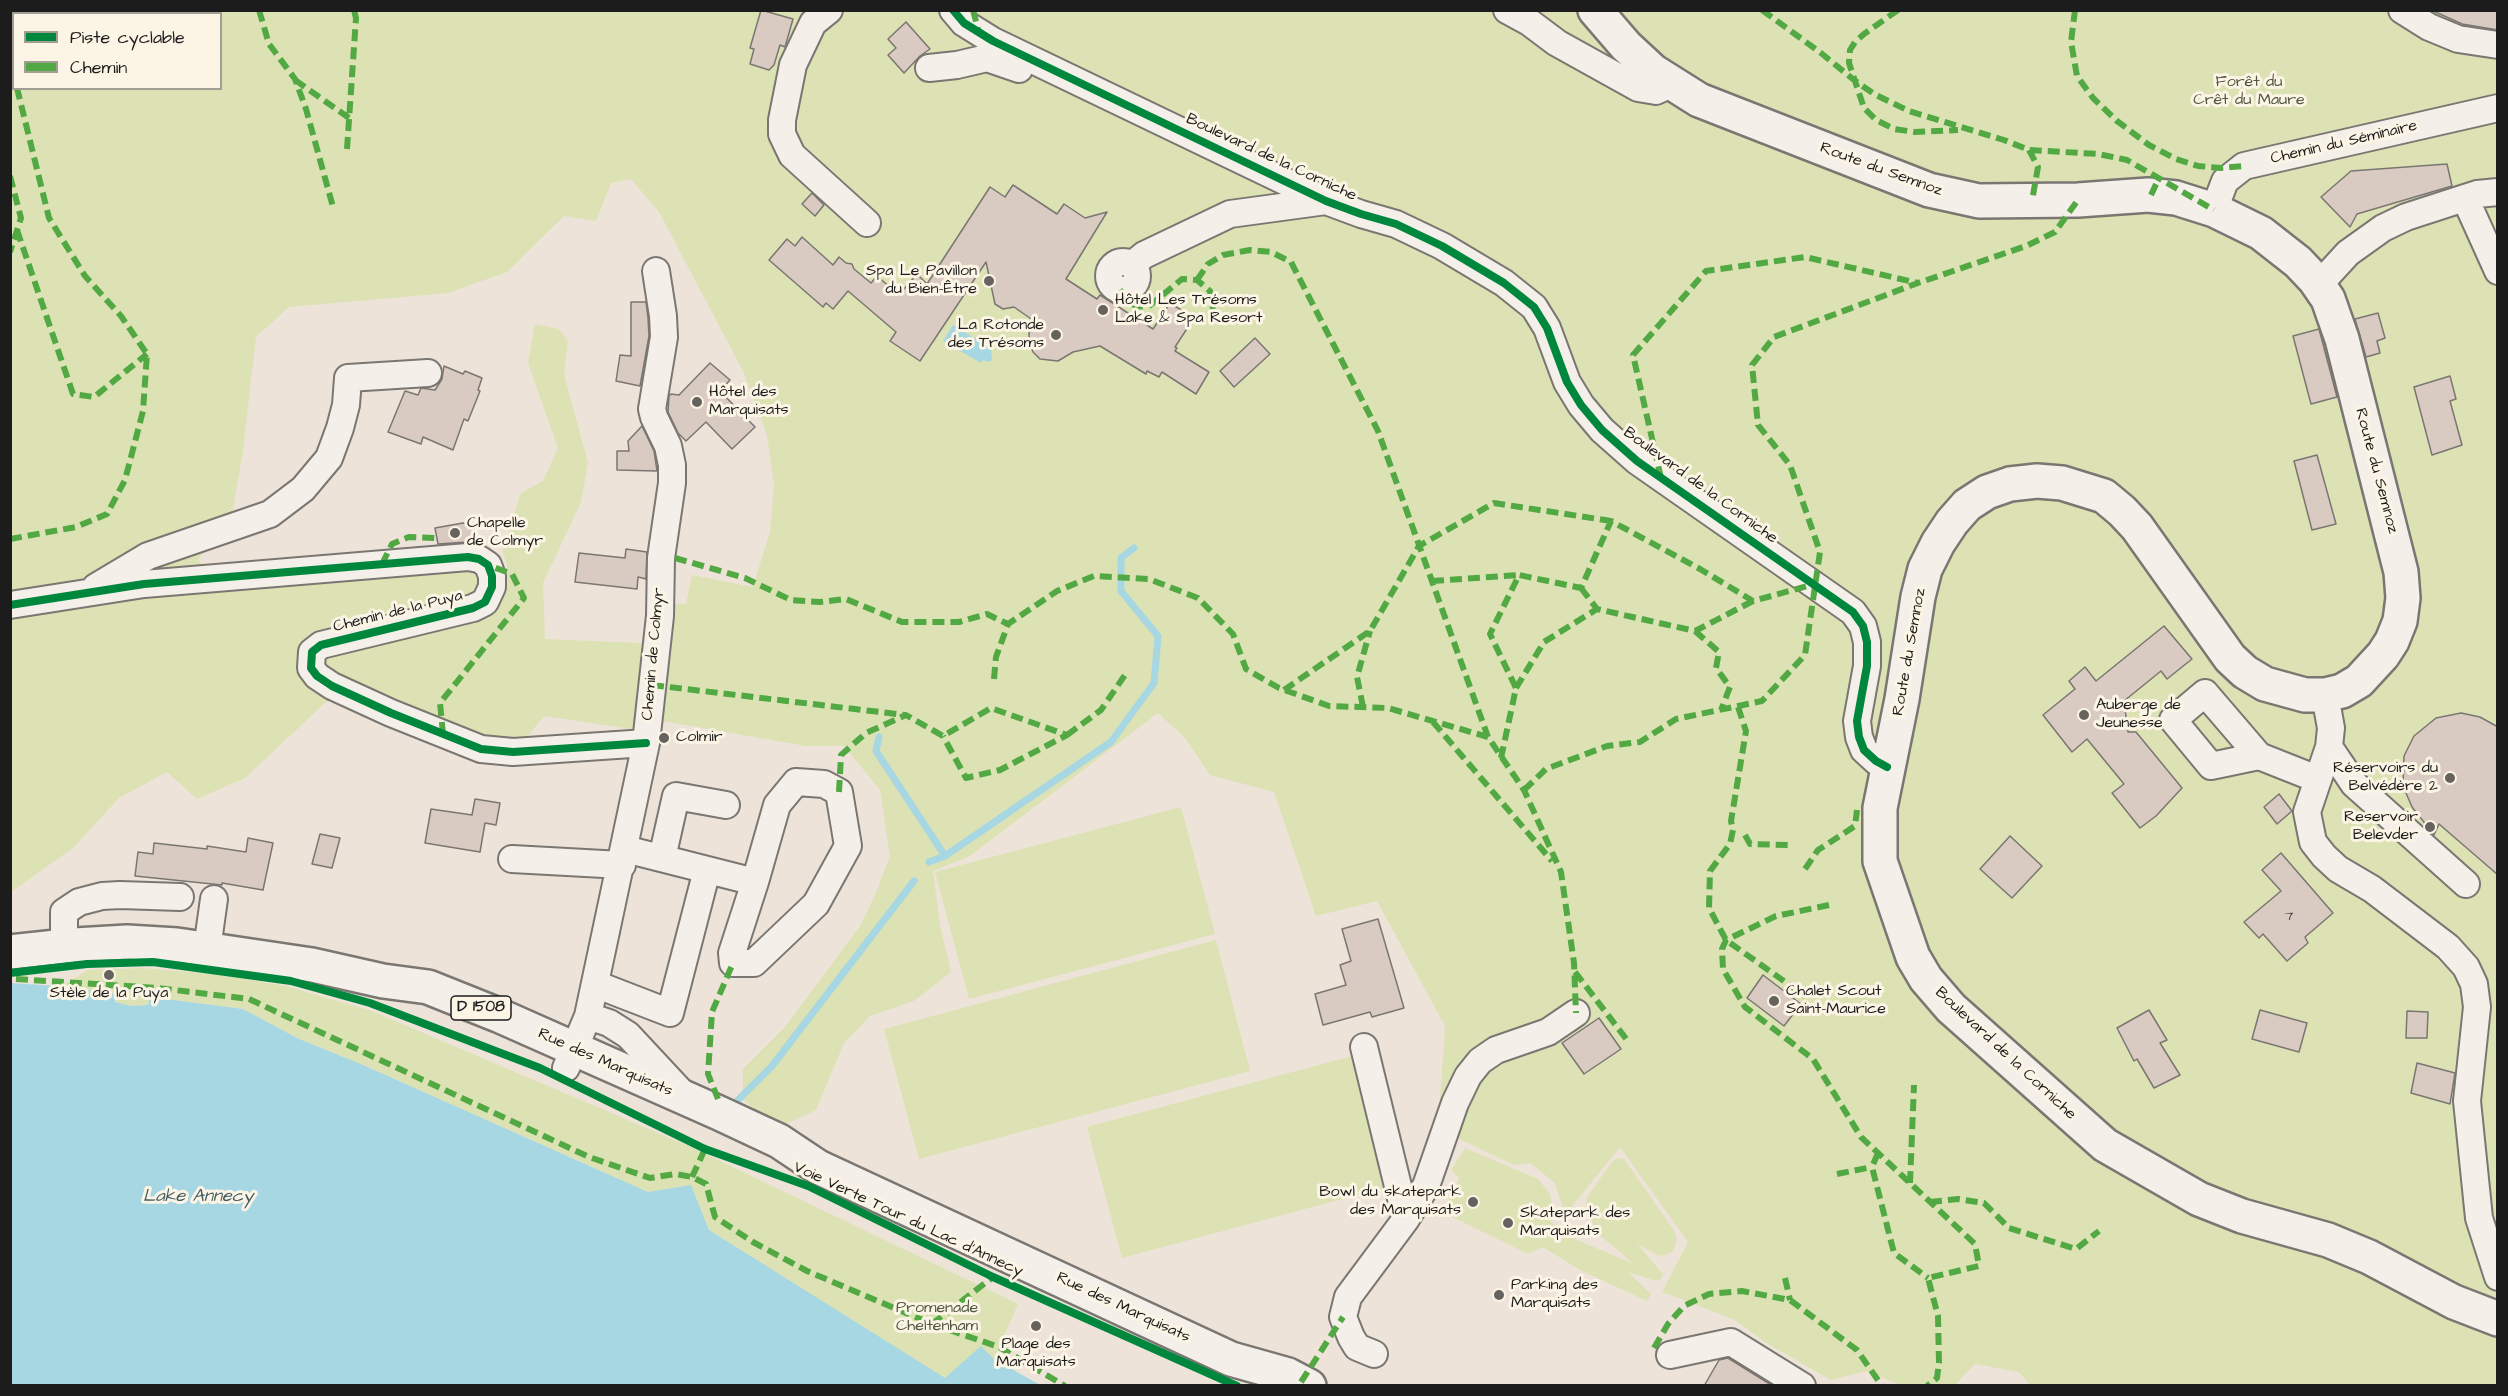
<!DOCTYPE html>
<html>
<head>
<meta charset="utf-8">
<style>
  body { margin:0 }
  #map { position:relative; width:2508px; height:1396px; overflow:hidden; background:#eee3d8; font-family:"Architects Daughter",sans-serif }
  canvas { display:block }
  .frame { position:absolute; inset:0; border:12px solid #1c1c1c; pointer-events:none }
  .legend { position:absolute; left:12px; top:12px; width:210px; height:78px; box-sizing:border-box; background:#fcf5e5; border:2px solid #a29e95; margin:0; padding:8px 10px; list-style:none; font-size:18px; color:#1c1c1c }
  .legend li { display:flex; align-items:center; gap:12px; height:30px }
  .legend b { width:30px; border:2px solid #a29e95 }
</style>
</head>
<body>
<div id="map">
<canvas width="2508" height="1396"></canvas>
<div class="frame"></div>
<ul class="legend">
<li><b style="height:8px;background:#00873e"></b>Piste cyclable</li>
<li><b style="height:8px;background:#52a943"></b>Chemin</li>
</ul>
</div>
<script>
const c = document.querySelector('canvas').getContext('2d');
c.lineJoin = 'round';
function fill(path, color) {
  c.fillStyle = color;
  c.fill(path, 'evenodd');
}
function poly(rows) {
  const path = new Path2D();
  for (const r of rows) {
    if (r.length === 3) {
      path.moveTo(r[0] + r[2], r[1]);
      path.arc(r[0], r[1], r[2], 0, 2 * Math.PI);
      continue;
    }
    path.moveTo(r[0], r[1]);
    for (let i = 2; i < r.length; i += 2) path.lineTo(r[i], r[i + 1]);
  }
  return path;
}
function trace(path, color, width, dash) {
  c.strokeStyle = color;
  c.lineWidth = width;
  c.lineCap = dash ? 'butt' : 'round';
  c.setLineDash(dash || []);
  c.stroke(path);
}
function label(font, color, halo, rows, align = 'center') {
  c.font = font + ' "Architects Daughter",sans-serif';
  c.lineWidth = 6;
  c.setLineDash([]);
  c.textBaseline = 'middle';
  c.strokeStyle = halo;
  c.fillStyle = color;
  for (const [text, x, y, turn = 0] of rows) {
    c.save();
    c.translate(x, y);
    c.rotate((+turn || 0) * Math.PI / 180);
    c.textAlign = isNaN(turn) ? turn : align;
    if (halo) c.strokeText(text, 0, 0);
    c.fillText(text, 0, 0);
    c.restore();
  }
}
fill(poly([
  [10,11,2497,11,2497,1385,2031,1386,2019,1372,1975,1364,1955,1385,1900,1385,1867,1371,1831,1380,1768,1344,1733,1319,1662,1292,1688,1242,1620,1147,1565,1215,1555,1183,1530,1163,1514,1165,1438,1129,1445,1026,1377,901,1316,916,1274,792,1210,775,1185,738,1158,713,970,856,933,871,940,925,951,972,914,1001,870,1016,844,1043,816,1110,786,1124,760,1115,743,1099,743,1069,785,1027,860,926,875,895,890,856,880,790,844,746,806,746,656,720,638,730,544,716,525,739,480,735,372,688,326,702,245,778,197,799,167,772,119,798,73,848,11,892],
  [14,14,220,14,220,88,14,88],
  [631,179,659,212,743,371,767,435,774,485,770,531,753,587,692,575,686,604,671,604,667,644,545,639,543,583,581,502,588,463,564,374,568,341,559,329,535,324,528,363,558,448,543,481,521,493,502,550,509,571,480,578,464,569,216,583,198,560,232,514,243,451,256,337,289,307,448,293,507,272,564,216,596,221,611,183],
  [1181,807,1215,934,969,999,935,872],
  [1216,940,1250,1071,919,1159,884,1029],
  [143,968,214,974,286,986,372,1011,691,1147,1018,1304,994,1359,981,1347,945,1379,709,1230,691,1185,648,1192,363,1065,297,1038,243,1009,150,997,149,1005,131,1006,115,1002,115,995,56,986,69,982,87,970],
  [1352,1056,1387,1187,1122,1258,1087,1127],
  [1465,1148,1538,1179,1550,1194,1553,1211,1551,1222,1577,1240,1634,1264,1596,1232,1586,1206,1587,1197,1612,1162,1617,1158,1624,1159,1675,1232,1677,1240,1673,1251,1667,1255,1659,1256,1637,1244,1663,1274,1661,1279,1656,1281,1628,1272,1651,1294,1647,1301,1580,1270,1543,1247,1528,1254,1442,1212,1459,1178,1451,1170]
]), '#dce2b4');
fill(poly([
  [953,325,991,348,992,360,989,362,983,360,981,363,943,341],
  [10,983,56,986,115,994,115,1002,131,1006,148,1005,150,997,243,1009,297,1038,363,1065,648,1192,691,1185,709,1230,945,1378,981,1346,994,1359,1040,1385,11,1385]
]), '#a6d7e2');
trace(poly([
  [879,737,876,751,945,856],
  [929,862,945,856,1111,742,1154,683,1158,636,1121,591,1121,558,1134,548],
  [731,1107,772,1066,914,881]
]), '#a6d7e2', 7);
const building = poly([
  [761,10,793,19,785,47,780,45,774,65,769,70,750,64,754,49,750,48,761,10],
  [2431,10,2498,10,2498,30,2462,24,2431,10],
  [906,22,930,49,920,56,904,73,888,55,896,48,888,39,906,22],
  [2447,164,2452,186,2357,214,2350,227,2321,197,2351,171,2447,164],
  [1013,185,1057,214,1064,204,1085,218,1107,212,1066,279,1097,299,1100,295,1153,329,1170,303,1194,318,1175,347,1177,348,1175,351,1209,372,1196,394,1162,372,1159,377,1147,371,1146,374,1100,346,1073,352,1058,361,1040,359,1033,352,1029,343,1029,333,1034,321,1014,307,1003,309,995,304,986,262,920,361,890,341,896,332,848,291,833,309,826,303,823,307,769,260,787,239,795,246,802,237,833,265,839,257,846,263,852,264,854,269,871,283,877,276,899,295,917,274,927,284,990,187,1005,197,1013,185],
  [812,193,824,205,815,216,802,204,812,193],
  [631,302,646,302,648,318,649,336,640,386,616,381,620,355,631,356,631,302],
  [2378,313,2385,338,2377,341,2380,353,2366,357,2355,319,2378,313],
  [2319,329,2337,397,2311,404,2293,336,2319,329],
  [1255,338,1270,354,1234,387,1220,371,1255,338],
  [710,363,730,380,720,391,755,427,732,449,706,422,686,441,678,433,668,412,669,396,671,394,679,395,710,363],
  [444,366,463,374,465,371,482,378,478,390,480,391,468,421,464,419,453,450,423,437,421,444,388,432,405,391,418,395,421,388,435,390,442,379,444,366],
  [2450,376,2456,399,2450,401,2462,445,2432,455,2414,387,2450,376],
  [642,426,654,451,657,471,617,470,617,451,629,451,628,441,642,426],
  [2317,455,2336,524,2312,530,2294,461,2317,455],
  [463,523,473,525,476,538,468,542,438,544,435,528,463,523],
  [626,549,647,552,646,579,638,577,637,589,575,582,579,553,625,558,626,549],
  [2164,626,2192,659,2167,679,2161,671,2124,701,2128,732,2136,732,2182,788,2156,816,2140,828,2112,793,2124,784,2087,739,2072,752,2043,715,2075,689,2069,681,2085,667,2096,681,2164,626],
  [2461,713,2480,717,2498,727,2498,875,2439,824,2434,835,2412,807,2403,786,2404,756,2414,736,2436,718,2461,713],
  [2279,794,2292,811,2277,824,2264,807,2279,794],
  [475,799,500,803,496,825,485,823,480,852,425,843,431,809,472,815,475,799],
  [320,834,340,838,332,868,312,864,320,834],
  [2010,836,2042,866,2012,898,1980,869,2010,836],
  [248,838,273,843,263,890,222,883,222,885,135,876,138,852,153,854,154,843,207,849,207,846,246,852,248,838],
  [2281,853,2333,913,2305,937,2308,943,2287,961,2263,934,2259,938,2244,922,2281,891,2262,870,2281,853],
  [1378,919,1404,1008,1372,1017,1370,1012,1323,1025,1315,994,1346,985,1340,965,1351,961,1342,929,1378,919],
  [1763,975,1801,1004,1784,1026,1747,998,1763,975],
  [2149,1010,2167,1040,2160,1043,2180,1075,2154,1088,2137,1059,2134,1061,2117,1028,2149,1010],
  [2260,1010,2307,1023,2299,1052,2252,1039,2260,1010],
  [2407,1011,2428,1012,2427,1038,2406,1038,2407,1011],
  [1599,1018,1621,1049,1584,1074,1562,1043,1599,1018],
  [2417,1063,2455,1073,2450,1104,2411,1093,2417,1063],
  [1728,1358,1773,1386,1704,1386,1719,1360,1728,1358]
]);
fill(building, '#dacbc2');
trace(building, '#7a7671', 1.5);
const minor = poly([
  [829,10,813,23,793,65,782,120,782,134,792,155,867,223],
  [953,10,964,23,993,41,1326,201,1361,214,1396,224,1442,246,1504,283,1534,307,1547,328,1567,382,1581,405,1602,430,1637,461,1853,612,1863,626,1867,642,1867,666,1857,721,1859,737,1864,750,1876,761,1887,767],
  [1507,10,1529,22,1557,43,1638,88,1656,91,1671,84],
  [2402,10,2429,27,2458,39,2498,45],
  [929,68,957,65,987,58,1019,69],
  [2465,198,2498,271],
  [2214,210,2225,181,2244,166,2498,108],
  [1123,276,14],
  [1133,264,1144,255,1230,214,1326,201],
  [2315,280,2326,277,2348,253,2383,228,2406,217,2477,194,2498,192],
  [96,587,148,556,270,514,303,489,329,458,340,428,346,405,348,378,428,373],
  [10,605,144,584,468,557,479,559,488,565,492,576,492,587,485,602,473,608,321,645,312,652,311,668,317,676,332,686,391,713,481,749,513,752,646,743],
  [2325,695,2331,728,2329,747,2307,812,2313,842,2324,856,2338,869,2372,889,2448,947,2466,967,2474,984,2477,1007,2467,1101,2479,1218,2498,1277],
  [2329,747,2354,784,2466,884],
  [2259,756,2205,693,2173,720,2211,766,2259,756,2317,779],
  [796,782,824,784,839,792,848,846,816,904,754,963,733,963,732,953,755,882,777,805,796,782],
  [625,849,755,882],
  [662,858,676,796,726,805],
  [512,859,622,865],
  [64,946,64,912,79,902,102,896,120,895,180,897],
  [207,949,214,899],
  [595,984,670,1013,707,870],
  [588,1016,609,1023,628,1035,683,1094],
  [1364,1047,1406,1219],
  [566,1068,588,1016,646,743,660,616,661,558,672,483,672,465,668,446,654,417,652,409,664,337,663,316,656,271],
  [1374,1354,1357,1347,1351,1337,1343,1317,1348,1297,1406,1219,1426,1186,1455,1103,1468,1076,1480,1061,1496,1050,1548,1032,1576,1013],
  [1670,1355,1731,1342,1802,1386]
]);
const major = poly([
  [1595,10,1626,46,1653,71,1699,100,1929,190,1979,201,2078,200,2148,195,2176,198,2214,210,2261,233,2298,262,2315,280,2328,299,2342,339,2401,572,2403,598,2400,621,2392,641,2383,655,2359,681,2342,691,2325,695,2305,695,2265,684,2245,672,2230,658,2137,527,2122,511,2104,496,2062,483,2037,481,2010,484,1987,492,1967,505,1952,522,1938,543,1925,569,1918,597,1902,699,1880,808,1880,861,1913,957,1926,979,1951,1008,2105,1145,2199,1199,2242,1216,2328,1240,2369,1257,2454,1302,2498,1319],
  [10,952,75,945,127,942,177,945,312,965,383,981,428,987,498,1015,719,1113,779,1141,818,1167,1231,1359,1288,1375,1309,1386]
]);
trace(minor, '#7a7671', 30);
trace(major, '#7a7671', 38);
trace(minor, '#f4f0e9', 26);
trace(major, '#f4f0e9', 33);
trace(poly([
  [259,10,269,44,295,79,306,109,333,207],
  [973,10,979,33],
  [1762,10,1821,53,1854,80,1874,94,1909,111,2004,140,2029,150,2098,154,2127,160,2214,210],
  [1898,10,1864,34,1855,42,1850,50,1849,63,1864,108,1876,120,1894,129,1915,132,1958,130],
  [2075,10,2071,42,2077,76,2093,98,2117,121,2149,145,2176,159,2198,166,2221,168,2244,166],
  [10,66,14,76],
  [295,80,349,118],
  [347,149,356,18,354,10],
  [2029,150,2038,167,2032,201],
  [10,176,21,218,10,252],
  [2151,195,2159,178],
  [17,230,73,394,94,397,147,354],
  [1197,280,1208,264,1223,255,1250,250,1271,252,1291,262,1378,431,1488,737],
  [1120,290,1135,306,1148,307,1182,279,1197,280,1210,291,1213,309],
  [1661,478,1633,355,1706,271,1805,257,1918,283],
  [10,539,76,527,107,514,125,480,143,411,147,354,121,316,85,276,49,218,17,88],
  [675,558,745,578,791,600,820,602,846,599,902,622,959,622,987,614,1008,624],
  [382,564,392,544,409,537,437,538],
  [1432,581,1519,575],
  [1581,588,1597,609],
  [1695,631,1719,652,1716,668,1730,687,1721,710],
  [994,679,996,657,1008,624,1057,591,1094,576,1149,579,1198,598,1233,634,1246,669,1279,688,1329,706,1388,708,1488,737,1524,790,1561,872,1574,963,1576,1013],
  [652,685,905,715],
  [1516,688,1544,642,1597,609,1695,631,1753,601],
  [1284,690,1370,631,1419,546,1494,503,1611,521],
  [1363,707,1357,677,1370,631],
  [1738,707,1746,731,1731,821,1733,830,1730,844,1710,871,1709,908,1726,940,1805,996],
  [1433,722,1552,861],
  [443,734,440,703,524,598,512,574,488,565],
  [1067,735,1101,710,1127,672],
  [1501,758,1516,688,1490,634,1519,575,1581,588,1611,521,1700,569,1753,601,1815,584],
  [1524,790,1546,769,1607,746,1640,742,1676,719,1762,701,1805,655,1820,552,1790,465,1758,425,1752,365,1774,337,1918,283,2026,246,2055,232,2078,200],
  [839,792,841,755,866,733,906,715,943,736,991,708,1067,735,1000,770,966,778,943,736],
  [1745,835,1750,844,1790,845],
  [1805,869,1818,850,1855,826,1857,810],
  [1829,905,1776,916,1726,940,1722,949,1723,969,1745,1007,1813,1059,1861,1137,1975,1244,1979,1266,1928,1278,1938,1316,1939,1363,1937,1378,1927,1386],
  [1575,972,1627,1040],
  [16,979,158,988,249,999,589,1157,650,1178,675,1174,692,1177,706,1184,715,1217,753,1242,807,1271,932,1324,999,1347,1065,1386],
  [718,1099,708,1074,712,1012,733,963],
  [1878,1153,1872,1167,1894,1253,1928,1278],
  [1837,1174,1872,1167],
  [692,1177,705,1149],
  [1910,1183,1914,1085],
  [1930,1202,1958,1199,1984,1203,2009,1228,2076,1249,2099,1231],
  [1785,1278,1790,1300],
  [932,1324,993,1277],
  [1654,1348,1668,1324,1684,1306,1709,1294,1742,1291,1790,1300,1857,1350,1882,1386],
  [1301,1382,1343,1317]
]), '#52a943', 6, [12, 6]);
trace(poly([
  [953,10,964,23,993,41,1326,201,1361,214,1396,224,1442,246,1504,283,1534,307,1547,328,1567,382,1581,405,1602,430,1637,461,1853,612,1863,626,1867,642,1867,666,1857,721,1859,737,1864,750,1876,761,1887,767],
  [10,605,144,584,468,557,479,559,488,565,492,576,492,587,485,602,473,608,321,645,312,652,311,668,317,676,332,686,391,713,481,749,513,752,646,743],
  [10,973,87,964,153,962,291,981,370,1003,540,1068,705,1149,808,1186,993,1277,1237,1386]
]), '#00873e', 8);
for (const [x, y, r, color] of [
  [989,281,6,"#66625e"],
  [1103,310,6,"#66625e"],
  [1056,335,6,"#66625e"],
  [697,402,6,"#66625e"],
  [455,533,6,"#66625e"],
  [2084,715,6,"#66625e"],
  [664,738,6,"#66625e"],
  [2450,778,6,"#66625e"],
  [2430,827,6,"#66625e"],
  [109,975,6,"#66625e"],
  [1774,1001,6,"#66625e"],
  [1473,1202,6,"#66625e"],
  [1508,1223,6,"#66625e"],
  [1499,1295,6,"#66625e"],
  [1036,1326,6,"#66625e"]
]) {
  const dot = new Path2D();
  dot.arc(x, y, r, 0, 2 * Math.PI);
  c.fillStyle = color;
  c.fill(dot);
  trace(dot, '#fcf5e5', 2);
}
label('14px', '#4c4946', null, [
  ["7",2289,917]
]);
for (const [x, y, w] of [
  [481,1008,60]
]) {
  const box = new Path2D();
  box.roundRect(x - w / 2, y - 12, w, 24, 4.5);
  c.fillStyle = '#fcf5e5';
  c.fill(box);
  trace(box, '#1c1c1c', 1.5);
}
label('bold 15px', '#1c1c1c', null, [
  ["D 1508",481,1008]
]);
label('16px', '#515741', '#fcf5e5', [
  ["Forêt du",2249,83],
  ["Crêt du Maure",2249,101],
  ["Promenade",937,1309],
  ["Cheltenham",937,1327]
]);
label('16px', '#1c1c1c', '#fcf5e5', [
  ["Chemin du Séminaire",2344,143,-13],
  ["Boulevard de la Corniche",1271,158,25],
  ["Route du Semnoz",1881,170,20],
  ["Route du Semnoz",2376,471,75],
  ["Boulevard de la Corniche",1700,486,36],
  ["Chemin de la Puya",398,612,-14],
  ["Route du Semnoz",1910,652,-80],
  ["Chemin de Colmyr",654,654,-85],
  ["Boulevard de la Corniche",2005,1054,43],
  ["Rue des Marquisats",605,1063,24],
  ["Voie Verte Tour du Lac d'Annecy",908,1220,25],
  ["Rue des Marquisats",1123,1308,25]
]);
label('16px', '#1c1c1c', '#fcf5e5', [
  ["Spa Le Pavillon",977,272,"right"],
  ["du Bien-Être",977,290,"right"],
  ["Hôtel Les Trésoms",1115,301],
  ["Lake & Spa Resort",1115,319],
  ["La Rotonde",1044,326,"right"],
  ["des Trésoms",1044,344,"right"],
  ["Hôtel des",709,393],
  ["Marquisats",709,411],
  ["Chapelle",467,524],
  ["de Colmyr",467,542],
  ["Auberge de",2096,706],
  ["Jeunesse",2096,724],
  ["Colmir",676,738],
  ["Réservoirs du",2438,769,"right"],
  ["Belvédère 2",2438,787,"right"],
  ["Reservoir",2418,818,"right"],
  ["Belevder",2418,836,"right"],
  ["Chalet Scout",1786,992],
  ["Saint-Maurice",1786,1010],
  ["Stèle de la Puya",109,994,"center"],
  ["Bowl du skatepark",1461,1193,"right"],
  ["des Marquisats",1461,1211,"right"],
  ["Skatepark des",1520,1214],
  ["Marquisats",1520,1232],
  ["Parking des",1511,1286],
  ["Marquisats",1511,1304],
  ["Plage des",1036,1345,"center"],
  ["Marquisats",1036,1363,"center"]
], 'left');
label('italic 18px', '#415c63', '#fcf5e5', [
  ["Lake Annecy",198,1197]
]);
</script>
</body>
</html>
